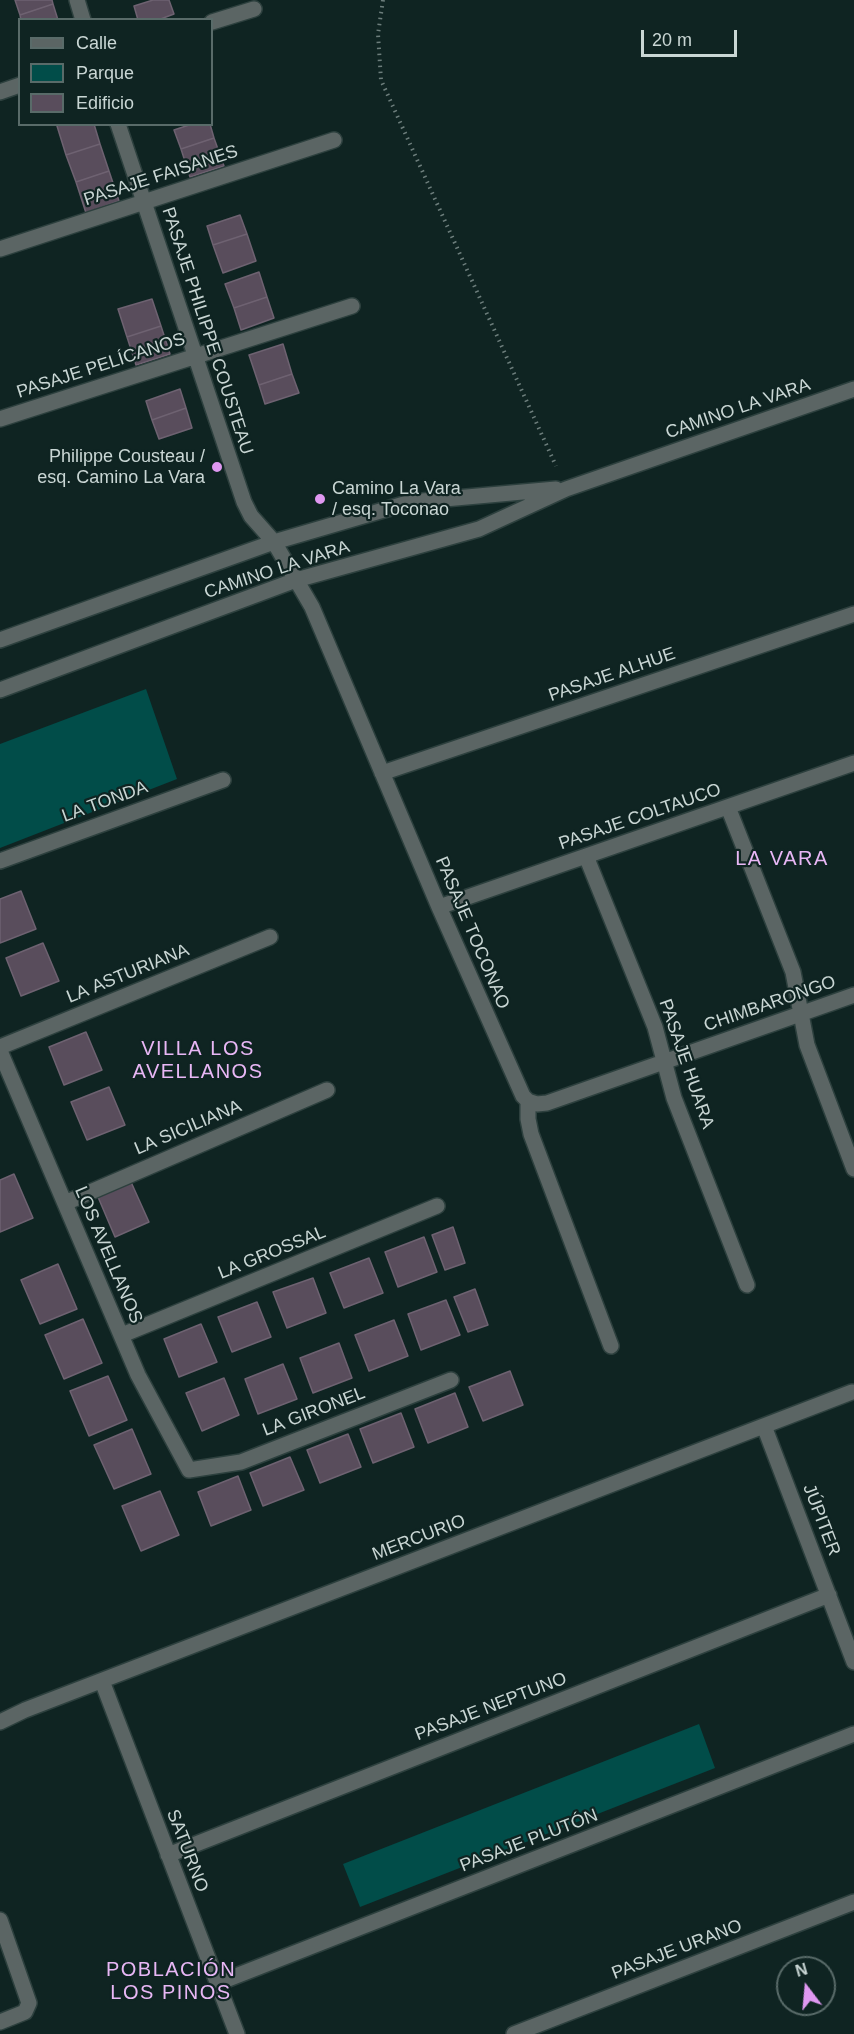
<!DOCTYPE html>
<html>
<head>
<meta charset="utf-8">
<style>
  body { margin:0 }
  #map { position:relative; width:854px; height:2034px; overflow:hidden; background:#0f2422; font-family:Helvetica,sans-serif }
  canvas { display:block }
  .legend { position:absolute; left:18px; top:18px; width:195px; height:108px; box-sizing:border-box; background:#0f2422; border:2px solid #596b69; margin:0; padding:8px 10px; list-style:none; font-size:18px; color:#c9d6d4 }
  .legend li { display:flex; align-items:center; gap:12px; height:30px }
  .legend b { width:30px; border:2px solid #596b69 }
  .north { position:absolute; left:776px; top:1956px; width:60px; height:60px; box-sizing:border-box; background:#0f2422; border:2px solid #596b69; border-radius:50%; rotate:344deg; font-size:16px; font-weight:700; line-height:24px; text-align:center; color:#c9d6d4 }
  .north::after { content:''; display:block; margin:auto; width:21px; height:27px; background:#df98f1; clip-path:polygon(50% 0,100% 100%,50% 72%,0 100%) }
  .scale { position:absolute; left:641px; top:30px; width:96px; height:27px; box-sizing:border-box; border:3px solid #c9d6d4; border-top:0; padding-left:8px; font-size:18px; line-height:21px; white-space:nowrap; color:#c9d6d4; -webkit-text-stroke:4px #0f2422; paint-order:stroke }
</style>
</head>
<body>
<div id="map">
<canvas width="854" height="2034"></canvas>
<ul class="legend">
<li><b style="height:8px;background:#5b6564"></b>Calle</li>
<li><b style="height:16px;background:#014d49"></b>Parque</li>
<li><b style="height:16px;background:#594d5c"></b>Edificio</li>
</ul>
<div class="north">N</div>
<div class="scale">20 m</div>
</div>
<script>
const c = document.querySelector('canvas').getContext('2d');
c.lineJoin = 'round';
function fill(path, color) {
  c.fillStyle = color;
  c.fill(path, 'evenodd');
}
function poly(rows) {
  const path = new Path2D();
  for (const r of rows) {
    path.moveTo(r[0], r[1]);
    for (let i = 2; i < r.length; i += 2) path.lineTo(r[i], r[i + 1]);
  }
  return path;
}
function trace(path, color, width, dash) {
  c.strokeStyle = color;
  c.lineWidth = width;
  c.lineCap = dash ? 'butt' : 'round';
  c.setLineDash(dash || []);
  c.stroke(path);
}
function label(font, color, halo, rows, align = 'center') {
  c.font = font + ' Helvetica,sans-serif';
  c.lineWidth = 4.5;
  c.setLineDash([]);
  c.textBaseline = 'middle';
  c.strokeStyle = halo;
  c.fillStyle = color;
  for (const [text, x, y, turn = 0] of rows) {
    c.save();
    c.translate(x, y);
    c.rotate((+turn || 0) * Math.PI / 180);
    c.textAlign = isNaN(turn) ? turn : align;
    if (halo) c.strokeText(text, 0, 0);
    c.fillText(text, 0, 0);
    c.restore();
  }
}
fill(poly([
  [146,689,177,779,0,848,0,744],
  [699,1724,715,1768,360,1907,343,1864]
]), '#014d49');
const building = poly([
  [15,0,52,0,53,4,20,15,15,0],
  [153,0,169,0,174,14,158,20,138,20,134,6,153,0],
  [53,4,58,20,21,20,20,15,53,4],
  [60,124,94,124,100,144,66,155,57,126,60,124],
  [192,124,210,124,214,138,181,149,174,130,192,124],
  [214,138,224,166,190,177,181,149,214,138],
  [100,144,109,171,76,182,66,155,100,144],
  [109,171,119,201,86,213,76,182,109,171],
  [240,215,247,234,213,245,207,226,240,215],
  [247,234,256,261,223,273,213,245,247,234],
  [259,272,267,297,234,308,225,284,259,272],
  [267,297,274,318,241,330,234,308,267,297],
  [152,299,161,326,127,337,118,309,152,299],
  [161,326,170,354,136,365,127,337,161,326],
  [283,344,292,374,259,385,249,355,283,344],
  [292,374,299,393,265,404,259,385,292,374],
  [180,389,186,408,152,420,146,401,180,389],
  [186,408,192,428,159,439,152,420,186,408],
  [21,891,36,929,0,943,0,899,21,891],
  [43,943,59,981,21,996,6,958,43,943],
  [86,1032,102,1070,64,1085,49,1047,86,1032],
  [109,1087,125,1125,87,1140,71,1102,109,1087],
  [14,1174,33,1218,0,1232,0,1180,14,1174],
  [131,1182,149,1222,115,1237,98,1197,131,1182],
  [453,1227,465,1263,445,1270,432,1235,453,1227],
  [424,1237,437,1272,398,1287,385,1252,424,1237],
  [369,1258,383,1293,344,1308,330,1273,369,1258],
  [58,1264,77,1309,40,1324,21,1280,58,1264],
  [313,1278,326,1313,287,1328,273,1292,313,1278],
  [475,1289,488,1325,468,1332,454,1297,475,1289],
  [446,1300,460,1335,421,1350,408,1314,446,1300],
  [257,1302,271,1337,232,1352,218,1317,257,1302],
  [83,1319,102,1363,64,1379,45,1335,83,1319],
  [394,1320,408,1356,369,1371,355,1335,394,1320],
  [201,1324,217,1362,179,1377,164,1339,201,1324],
  [339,1343,352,1378,313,1393,300,1358,339,1343],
  [283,1364,297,1399,258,1414,245,1379,283,1364],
  [510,1371,523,1405,483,1421,469,1387,510,1371],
  [108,1376,127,1420,89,1436,70,1391,108,1376],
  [224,1378,239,1415,202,1431,186,1393,224,1378],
  [455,1393,468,1427,428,1443,415,1409,455,1393],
  [401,1413,414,1447,373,1463,360,1429,401,1413],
  [132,1429,151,1474,114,1489,94,1445,132,1429],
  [348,1434,361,1467,320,1483,307,1450,348,1434],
  [290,1457,304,1490,263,1506,250,1473,290,1457],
  [238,1476,251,1510,211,1526,198,1492,238,1476],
  [160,1491,179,1535,141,1551,122,1506,160,1491]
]);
fill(building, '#594d5c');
trace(building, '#6e6271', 1.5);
const minor = poly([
  [77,0,83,20],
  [212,22,254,9],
  [0,92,20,85],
  [118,124,244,502,251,516,274,542,312,607,439,907,523,1096,528,1101,537,1104,547,1103,854,995],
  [0,249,334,140],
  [0,419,352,306],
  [0,640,274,542,411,502,556,489],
  [0,690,296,580,479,529,566,489,854,389],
  [382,773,854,614],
  [728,807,793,972,807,1045,854,1169],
  [586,856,655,1027,674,1098,747,1285],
  [0,861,223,780],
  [439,907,854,763],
  [0,1047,270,937],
  [0,1051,138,1375,189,1470,241,1462,451,1380],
  [528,1101,528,1119,531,1134,611,1346],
  [65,1203,327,1090],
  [122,1335,437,1206],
  [764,1426,854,1662],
  [102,1681,237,2034],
  [0,1722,25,1710,852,1392],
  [168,1855,829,1595],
  [0,1920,29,2003,25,2012,0,2022],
  [218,1983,854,1734],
  [514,2034,854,1902]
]);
trace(minor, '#2d403e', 18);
trace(poly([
  [383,0,378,34,381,80,556,466]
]), '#6d7e7c', 4, [1.5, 4.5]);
trace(minor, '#5b6564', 15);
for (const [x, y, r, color] of [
  [217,467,6,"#df98f1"],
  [320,499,6,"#df98f1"]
]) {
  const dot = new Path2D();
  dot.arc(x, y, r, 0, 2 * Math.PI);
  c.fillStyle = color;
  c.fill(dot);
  trace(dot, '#0f2422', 2);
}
label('18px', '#c9d6d4', '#0f2422', [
  ["PASAJE FAISANES",161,176,-18],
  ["PASAJE PHILIPPE COUSTEAU",207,331,72],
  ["PASAJE PELÍCANOS",101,366,-18],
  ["CAMINO LA VARA",738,409,-19],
  ["CAMINO LA VARA",277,570,-18],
  ["PASAJE ALHUE",612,675,-19],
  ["LA TONDA",105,802,-20],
  ["PASAJE COLTAUCO",640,817,-19],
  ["PASAJE TOCONAO",472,933,67],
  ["LA ASTURIANA",128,974,-22],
  ["CHIMBARONGO",770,1004,-19],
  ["PASAJE HUARA",686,1064,71],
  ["LA SICILIANA",188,1128,-23],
  ["LA GROSSAL",272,1253,-22],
  ["LOS AVELLANOS",108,1255,67],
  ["LA GIRONEL",314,1412,-21],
  ["JÚPITER",821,1520,69],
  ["MERCURIO",419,1538,-21],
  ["PASAJE NEPTUNO",491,1707,-21],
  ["PASAJE PLUTÓN",529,1841,-21],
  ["SATURNO",187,1851,69],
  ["PASAJE URANO",677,1950,-21]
]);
label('18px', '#c9d6d4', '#0f2422', [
  ["Philippe Cousteau /",205,457],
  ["esq. Camino La Vara",205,478],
  ["Camino La Vara",332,489,"left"],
  ["/ esq. Toconao",332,510,"left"]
], 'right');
c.letterSpacing = '1.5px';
label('20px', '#e8b7f5', '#0f2422', [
  ["LA VARA",782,859],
  ["VILLA LOS",198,1049],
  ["AVELLANOS",198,1072],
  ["POBLACIÓN",171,1970],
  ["LOS PINOS",171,1993]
]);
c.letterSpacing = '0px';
</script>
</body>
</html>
